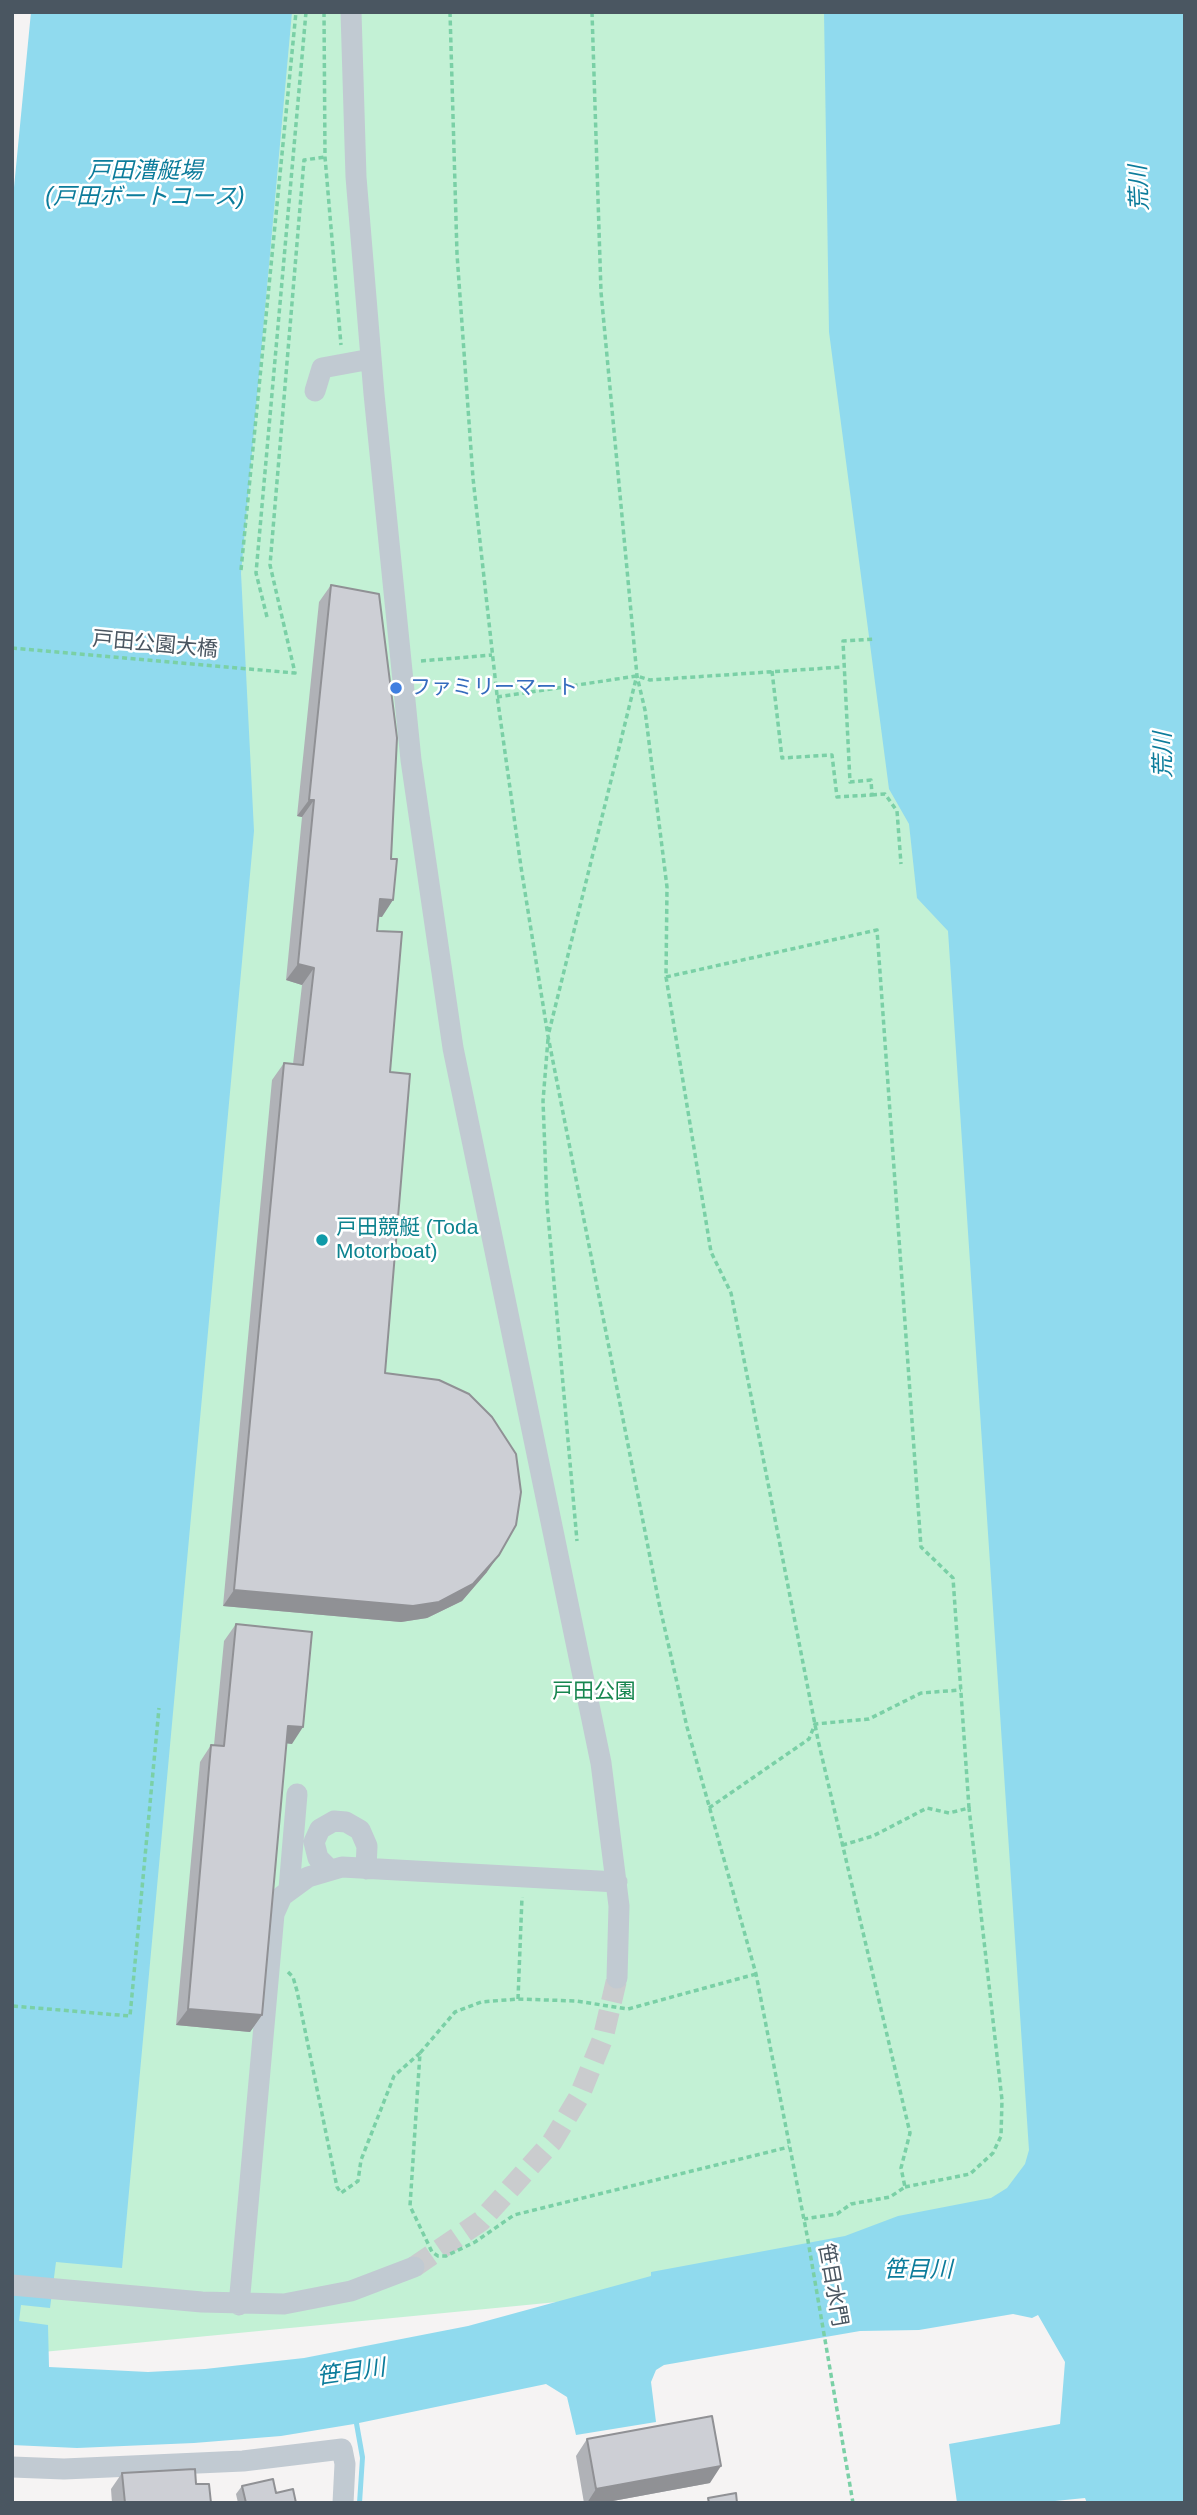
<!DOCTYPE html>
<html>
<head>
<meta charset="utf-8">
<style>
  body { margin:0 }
  #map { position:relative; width:1197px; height:2515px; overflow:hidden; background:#f5f3f3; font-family:Helvetica,sans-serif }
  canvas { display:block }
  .frame { position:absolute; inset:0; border:14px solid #4a5661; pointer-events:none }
</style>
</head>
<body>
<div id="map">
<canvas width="1197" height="2515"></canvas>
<div class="frame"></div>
</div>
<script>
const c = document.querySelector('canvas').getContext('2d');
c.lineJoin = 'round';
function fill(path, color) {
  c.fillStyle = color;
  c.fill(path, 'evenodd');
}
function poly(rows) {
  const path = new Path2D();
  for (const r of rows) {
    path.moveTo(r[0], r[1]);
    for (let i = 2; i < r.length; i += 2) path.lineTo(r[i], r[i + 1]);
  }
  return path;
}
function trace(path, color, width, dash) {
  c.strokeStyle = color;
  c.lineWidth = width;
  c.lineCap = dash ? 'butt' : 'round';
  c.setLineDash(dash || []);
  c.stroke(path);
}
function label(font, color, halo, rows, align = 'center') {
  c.font = font + ' Helvetica,"Noto Sans JP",sans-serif';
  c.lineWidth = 5;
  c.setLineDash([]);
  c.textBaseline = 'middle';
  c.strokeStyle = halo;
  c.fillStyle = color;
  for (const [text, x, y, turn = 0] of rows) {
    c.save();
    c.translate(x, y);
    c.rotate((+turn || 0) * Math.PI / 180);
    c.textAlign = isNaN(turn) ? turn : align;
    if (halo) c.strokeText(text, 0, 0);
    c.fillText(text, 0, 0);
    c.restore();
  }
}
fill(poly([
  [33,12,1125,12,1185,2241,12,2355,12,275]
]), '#c3f1d5');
fill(poly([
  [31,12,292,12,241,573,254,831,122,2268,56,2262,50,2308,21,2305,19,2321,48,2325,49,2367,148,2372,205,2369,304,2358,468,2326,651,2276,651,2272,845,2236,898,2216,991,2198,1007,2188,1025,2164,1029,2150,948,931,917,898,909,824,889,789,829,332,824,12,1185,12,1185,2503,1087,2503,1085,2498,1035,2503,957,2503,949,2444,1060,2424,1065,2362,1038,2315,1032,2318,1013,2314,919,2330,860,2331,664,2365,656,2370,651,2382,656,2422,576,2435,567,2397,546,2384,359,2423,365,2457,362,2503,357,2503,360,2458,354,2424,281,2436,194,2443,77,2448,12,2445,12,208]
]), '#90daee');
trace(poly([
  [414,2267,481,2221,552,2142,579,2097,603,2038,617,1978]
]), '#caccce', 21, [21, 10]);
trace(poly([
  [324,12,325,157,341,345],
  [450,12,457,254,473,478,497,695,521,867,548,1036,659,1603,687,1727,756,1974,807,2235,853,2503],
  [592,12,601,292,637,676,645,710,667,887,666,977,711,1252,731,1293,818,1740,910,2133,901,2168,905,2187,890,2197,851,2204,837,2214,804,2219],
  [241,570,296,12],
  [267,617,256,573,306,12],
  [12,648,295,673,270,565,304,160,325,157],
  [421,661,492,655],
  [772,671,782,758,832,755,837,797,872,795,871,780,850,782,843,641,875,639],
  [497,697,637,676,650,680,842,667],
  [872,795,885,794,897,811,901,864],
  [666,977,877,930,921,1547,953,1578,969,1808,949,1813,927,1808,873,1836,843,1845],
  [549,1032,636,679],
  [548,1039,543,1101,547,1204,577,1541],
  [709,1808,809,1739,815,1724,869,1719,921,1693,961,1690],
  [288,1972,293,1977,297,1991,337,2187,341,2193,358,2181,361,2160,394,2076,420,2053],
  [756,1974,628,2009,576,2001,518,1999,481,2002,455,2012,420,2053,410,2206,432,2252,438,2256,446,2256,475,2242,514,2215,789,2147],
  [518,1999,522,1897],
  [13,2006,130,2016,159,1708],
  [905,2187,970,2174,993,2153,1001,2136,1002,2100,969,1808]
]), '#7ad0a6', 3.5, [5, 3.5]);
trace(poly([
  [351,12,356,177,374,394,411,760,453,1048,601,1763,619,1906,617,1978],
  [315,391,322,368,371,359],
  [329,1869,318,1858,314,1842,320,1829,334,1821,346,1822,360,1830,367,1846,366,1869],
  [289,1889,297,1794],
  [12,2285,202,2302,284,2304,351,2291,414,2267],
  [239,2305,274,1914,282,1896,308,1877,342,1867,617,1882],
  [12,2467,64,2469,243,2461,342,2449,345,2464,343,2503]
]), '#c1cad2', 21);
fill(poly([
  [331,585,382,917,378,917,377,931,390,1072,385,1373,487,1572,462,1601,427,1618,401,1622,223,1606,272,1080,284,1063,293,1064,302,985,286,980,302,817,297,816,319,602],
  [236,1624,292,1744,286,1743,262,2015,250,2032,176,2025,200,1762,211,1745,214,1745,224,1641],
  [587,2439,710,2483,602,2503,584,2503,576,2456],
  [122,2473,196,2484,211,2503,112,2503,111,2489],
  [242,2486,276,2493,296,2503,238,2503,236,2494]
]), '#b0b2b7');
fill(poly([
  [309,800,314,800,302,817,297,816],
  [380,899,393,900,382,917,368,915],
  [298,964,314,968,302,985,286,980],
  [499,1555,487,1572,462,1601,427,1618,401,1622,223,1606,234,1590],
  [288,1726,303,1727,292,1744,276,1742],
  [188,2009,262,2015,250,2032,176,2025],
  [721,2466,710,2483,602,2503,587,2503,596,2489]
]), '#909195');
const building = poly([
  [331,585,379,594,397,738,391,859,397,859,393,900,380,899,377,931,402,932,390,1072,410,1074,385,1373,439,1380,469,1394,492,1417,516,1454,521,1492,516,1525,499,1555,473,1584,439,1602,413,1606,234,1590,284,1063,303,1065,314,968,298,964,314,800,309,800,331,585],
  [236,1624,312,1632,303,1727,288,1726,262,2015,188,2009,211,1745,224,1746,236,1624],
  [712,2416,721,2466,596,2489,587,2439,712,2416],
  [195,2469,196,2484,209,2484,211,2503,125,2503,122,2473,195,2469],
  [273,2479,276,2493,293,2489,296,2503,246,2503,242,2486,273,2479],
  [736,2493,737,2503,709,2503,708,2498,736,2493]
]);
fill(building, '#cdcfd5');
trace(building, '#909195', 2);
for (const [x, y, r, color] of [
  [396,688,7,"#3f7fe0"],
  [322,1240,7,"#0f9aa8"]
]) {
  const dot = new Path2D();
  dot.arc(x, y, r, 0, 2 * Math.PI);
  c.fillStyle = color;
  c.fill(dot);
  trace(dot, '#fff', 2.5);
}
label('21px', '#4a5661', '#fff', [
  ["戸田公園大橋",155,645,5],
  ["笹目水門",832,2285,80]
]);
label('21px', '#366cbe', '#fff', [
  ["ファミリーマート",410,688]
], 'left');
label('21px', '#0d838f', '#fff', [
  ["戸田競艇 (Toda",336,1228],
  ["Motorboat)",336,1252]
], 'left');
label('21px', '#17864f', '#fff', [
  ["戸田公園",594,1692]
]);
label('italic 23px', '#0c7c9b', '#fff', [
  ["戸田漕艇場",145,172],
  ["(戸田ボートコース)",145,198],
  ["荒川",1140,188,-93],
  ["荒川",1164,755,-91],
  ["笹目川",918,2271],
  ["笹目川",351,2373,-8]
]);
</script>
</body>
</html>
